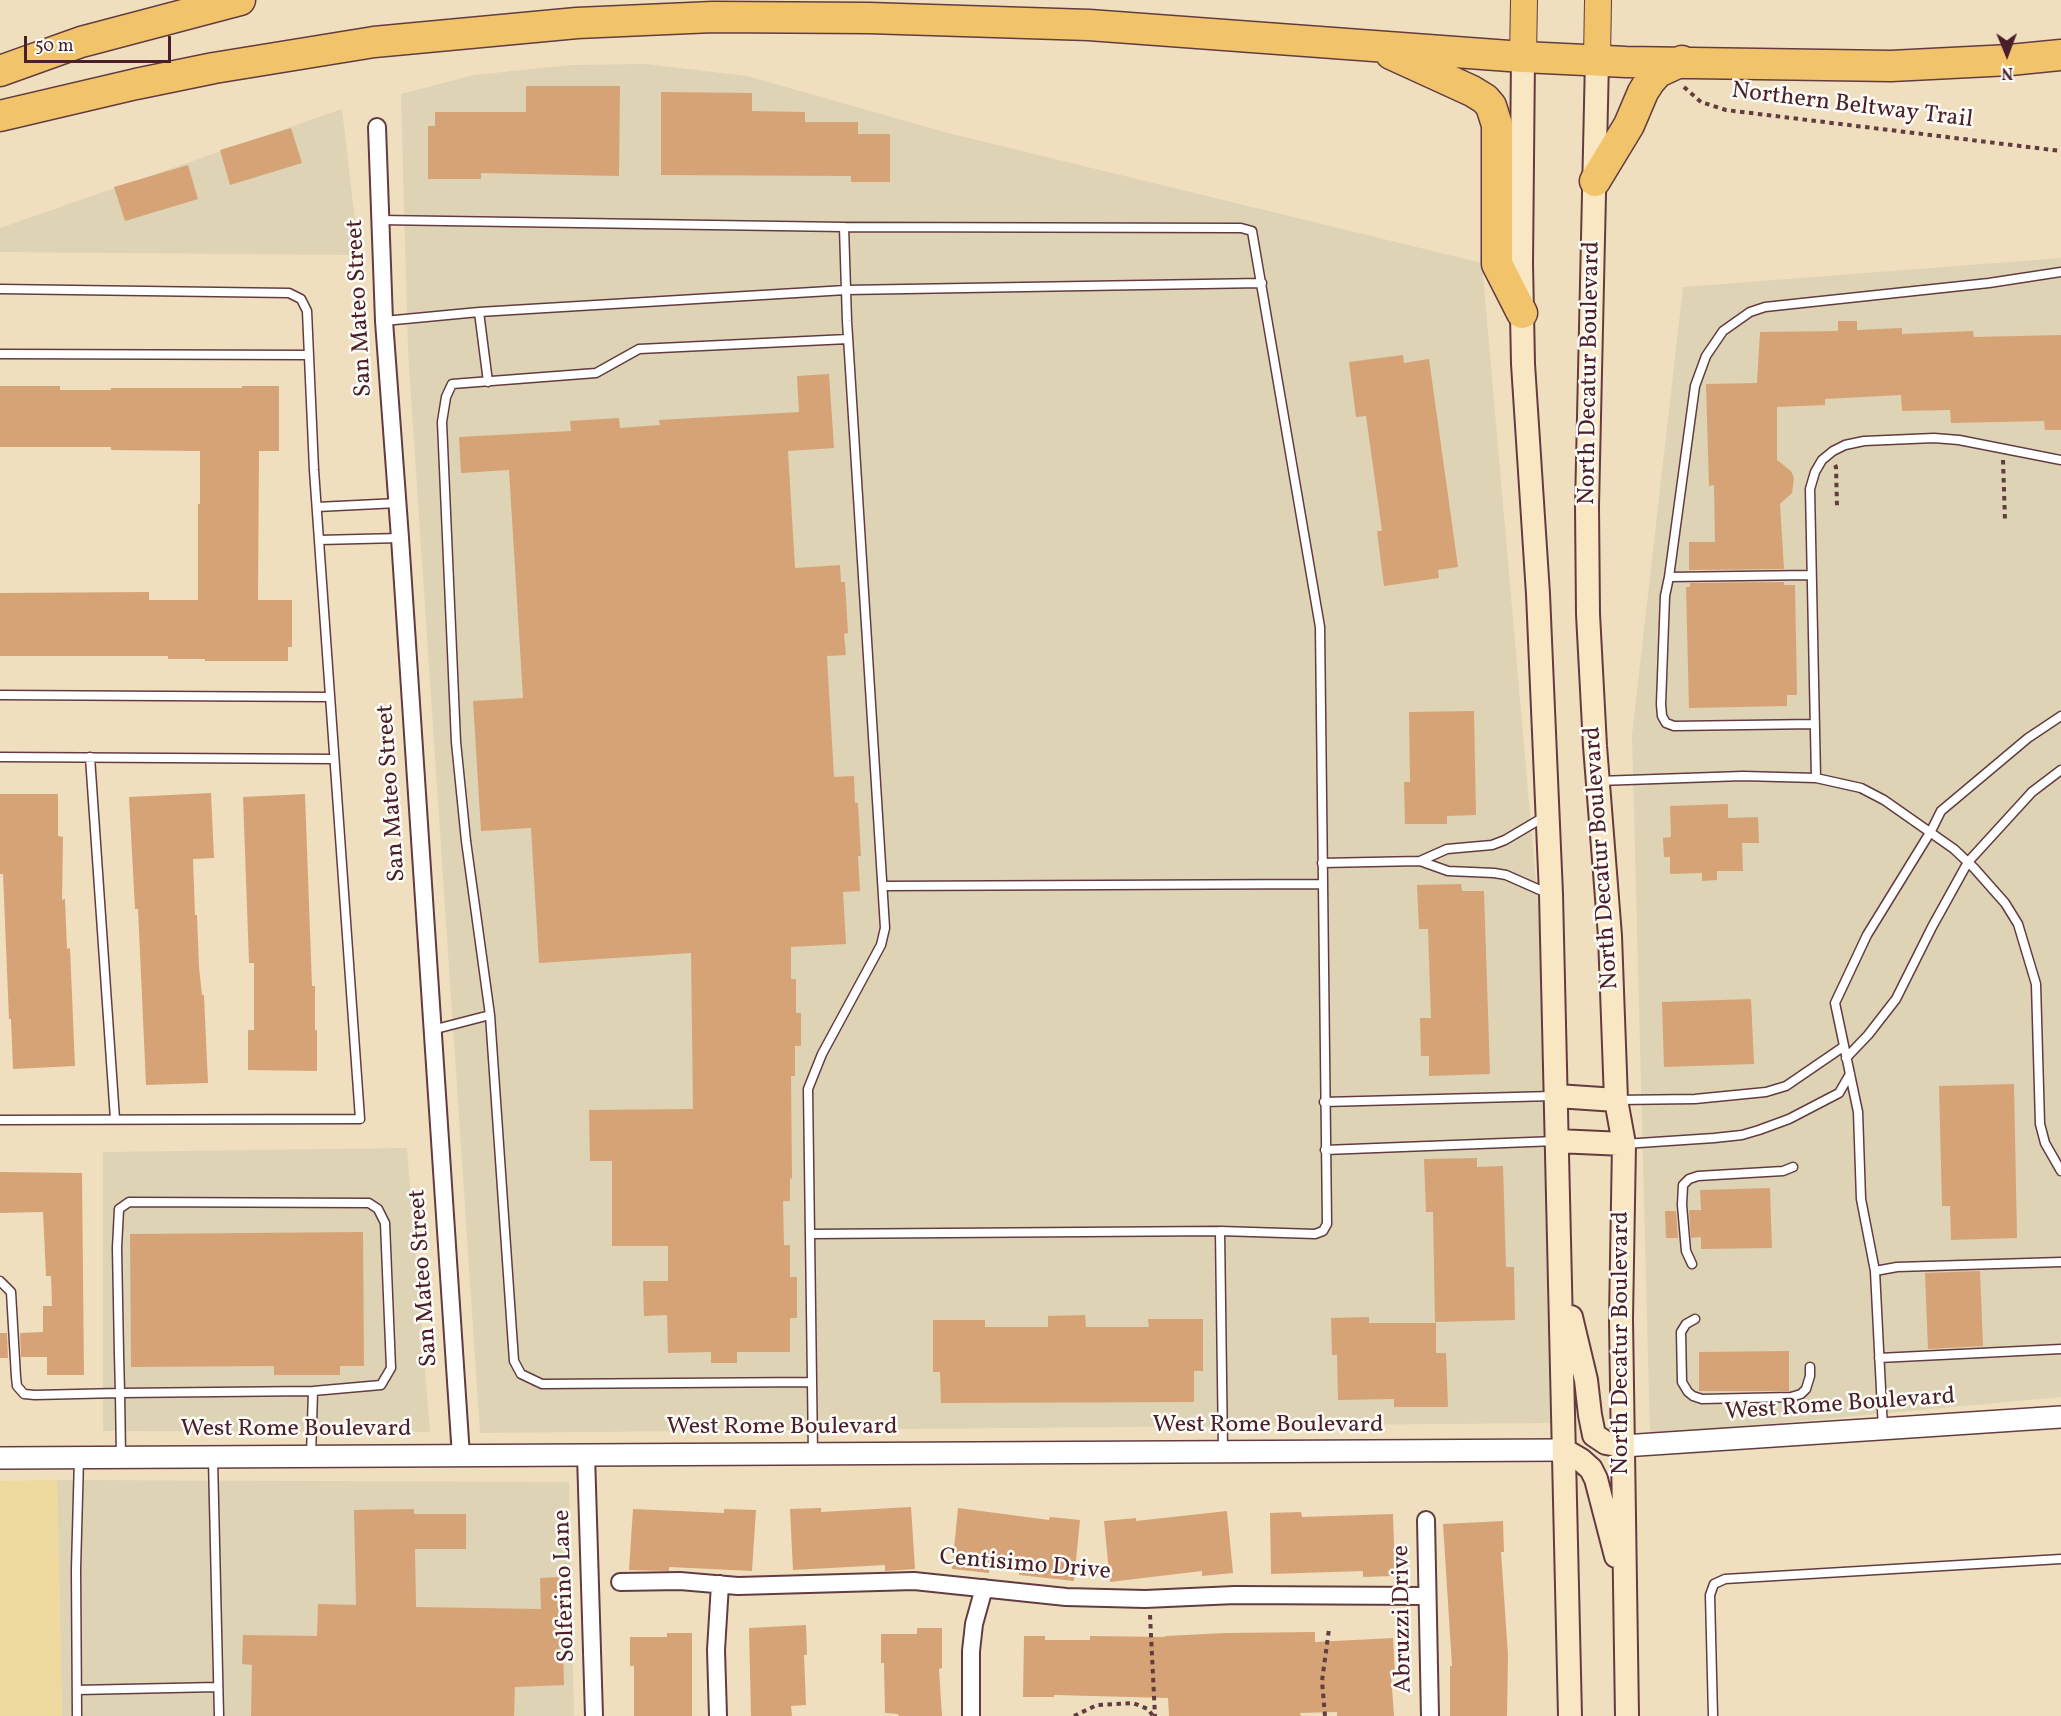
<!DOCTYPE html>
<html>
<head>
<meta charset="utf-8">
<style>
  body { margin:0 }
  #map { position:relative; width:2061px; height:1716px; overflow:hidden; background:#f0dfbf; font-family:Vollkorn,serif }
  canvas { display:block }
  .north { position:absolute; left:1977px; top:24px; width:60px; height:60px; -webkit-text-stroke:4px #fdfcf7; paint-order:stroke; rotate:179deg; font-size:16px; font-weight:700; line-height:24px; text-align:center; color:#4a1f2b }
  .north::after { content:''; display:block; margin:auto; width:21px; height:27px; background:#4a1f2b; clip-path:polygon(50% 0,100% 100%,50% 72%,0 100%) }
  .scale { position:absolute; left:24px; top:36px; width:147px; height:27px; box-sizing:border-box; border:3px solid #4a1f2b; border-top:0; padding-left:8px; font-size:18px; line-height:21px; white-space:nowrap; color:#4a1f2b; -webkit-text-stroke:4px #fdfcf7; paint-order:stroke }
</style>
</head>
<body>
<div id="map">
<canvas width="2061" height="1716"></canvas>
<div class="north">N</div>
<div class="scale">50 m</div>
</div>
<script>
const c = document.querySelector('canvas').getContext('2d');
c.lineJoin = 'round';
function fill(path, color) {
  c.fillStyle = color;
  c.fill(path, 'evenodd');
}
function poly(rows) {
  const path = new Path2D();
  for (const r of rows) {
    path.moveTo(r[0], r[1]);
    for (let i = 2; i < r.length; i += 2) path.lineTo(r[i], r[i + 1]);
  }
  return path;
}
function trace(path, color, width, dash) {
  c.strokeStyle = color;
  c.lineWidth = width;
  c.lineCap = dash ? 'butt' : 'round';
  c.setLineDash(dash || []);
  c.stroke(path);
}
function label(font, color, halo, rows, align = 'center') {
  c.font = font + ' Vollkorn,serif';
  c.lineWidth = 5;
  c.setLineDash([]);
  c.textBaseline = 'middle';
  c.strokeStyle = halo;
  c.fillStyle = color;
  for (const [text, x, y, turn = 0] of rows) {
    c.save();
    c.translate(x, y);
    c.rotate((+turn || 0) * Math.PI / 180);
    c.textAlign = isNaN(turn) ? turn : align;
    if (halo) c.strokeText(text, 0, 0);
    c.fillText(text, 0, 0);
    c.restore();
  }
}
fill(poly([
  [645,64,747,76,948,133,1482,263,1539,917,1550,1423,480,1433,408,352,401,94,474,75,571,65],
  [342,109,359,255,0,252,0,228],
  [2061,258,2061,1397,1650,1435,1632,735,1683,287],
  [407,1148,430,1432,103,1431,103,1152],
  [57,1480,569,1482,574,1716,62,1716]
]), '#ded3b4');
fill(poly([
  [57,1480,62,1716,0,1716,0,1481]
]), '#eeda9e');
fill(poly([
  [526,86,620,86,619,176,481,173,481,179,428,179,428,126,435,126,435,112,526,112],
  [661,92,752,93,752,111,805,112,805,122,858,122,858,134,890,134,890,182,851,182,851,176,661,175],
  [291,128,302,163,230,185,220,150],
  [188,165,198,199,125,221,114,187],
  [1838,321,1857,321,1857,330,1902,328,1902,334,1973,331,1974,337,2061,335,2061,430,2045,430,2044,421,1951,423,1950,410,1902,411,1901,395,1825,399,1825,405,1777,407,1777,460,1791,471,1794,478,1792,493,1780,504,1784,569,1689,570,1689,542,1715,542,1714,485,1709,486,1706,384,1757,383,1760,332,1838,331],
  [1403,355,1404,363,1429,359,1458,567,1438,570,1439,578,1384,586,1377,531,1382,531,1366,416,1356,417,1349,362],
  [829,374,834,448,788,451,795,568,840,565,841,582,845,582,848,633,844,634,846,655,827,656,834,777,854,776,855,803,858,803,861,856,858,856,860,891,843,892,846,944,791,947,791,979,796,979,796,1013,801,1013,801,1046,795,1046,795,1076,791,1076,792,1179,790,1178,790,1201,783,1201,784,1245,790,1245,790,1277,797,1277,797,1318,790,1318,790,1352,737,1352,737,1363,711,1363,711,1352,668,1353,667,1315,644,1316,643,1281,668,1281,668,1246,612,1246,612,1161,590,1161,589,1110,693,1109,691,953,539,963,531,828,481,831,473,701,523,698,509,470,461,473,459,437,571,431,570,421,619,418,620,428,660,425,659,420,799,412,797,376],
  [0,386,60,386,60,390,111,390,111,388,242,388,242,386,279,386,279,451,259,451,258,600,292,600,292,647,288,647,288,661,205,661,205,659,168,659,168,656,0,656,0,593,149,592,149,600,198,600,198,504,200,504,200,451,111,450,111,447,0,447],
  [1784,582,1784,585,1795,585,1797,695,1787,695,1787,706,1689,708,1686,587,1690,587,1690,583],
  [1474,711,1476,815,1447,816,1447,824,1405,824,1404,782,1410,782,1409,712],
  [211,793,214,858,193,859,195,915,197,915,199,967,202,995,204,995,208,1083,146,1085,138,909,135,909,129,797],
  [0,794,58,794,58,836,63,837,62,900,65,899,67,949,70,948,75,1066,13,1069,11,1019,9,1019,3,874,0,874],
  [305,794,312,986,315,986,315,1030,317,1030,317,1071,248,1070,248,1030,254,1030,254,963,249,963,243,797],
  [1728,804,1728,818,1758,817,1759,843,1742,843,1743,871,1717,871,1717,880,1702,881,1702,873,1670,874,1670,857,1664,857,1663,838,1671,837,1670,806],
  [1461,884,1462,891,1484,891,1490,1074,1429,1076,1429,1056,1421,1056,1420,1018,1431,1018,1428,929,1419,929,1417,885],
  [1751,999,1754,1064,1664,1067,1662,1002],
  [2014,1084,2017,1238,1951,1240,1950,1206,1942,1206,1939,1086],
  [1477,1158,1477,1167,1503,1166,1506,1267,1514,1267,1515,1320,1435,1322,1433,1212,1426,1212,1424,1159],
  [0,1172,82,1173,84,1375,47,1375,47,1357,21,1357,20,1333,43,1332,43,1306,52,1306,51,1276,46,1276,43,1212,0,1213],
  [1770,1188,1772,1248,1701,1249,1701,1237,1691,1238,1689,1210,1701,1210,1700,1190],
  [1665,1211,1676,1211,1678,1238,1666,1238],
  [363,1232,364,1366,340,1366,340,1375,274,1375,274,1366,131,1367,130,1234],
  [1980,1271,1983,1346,1928,1349,1925,1273],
  [1085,1315,1086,1327,1149,1327,1148,1319,1203,1319,1203,1371,1194,1371,1194,1402,941,1403,940,1372,933,1372,933,1320,985,1320,985,1327,1048,1327,1048,1316],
  [1369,1317,1369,1323,1436,1323,1436,1353,1446,1353,1448,1407,1394,1407,1394,1399,1338,1400,1337,1355,1332,1355,1331,1318],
  [0,1333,7,1333,8,1358,0,1358],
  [1789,1351,1789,1391,1699,1391,1699,1352],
  [911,1507,915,1569,885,1571,885,1565,793,1570,790,1509,821,1508,821,1512],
  [958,1508,1049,1520,1050,1517,1080,1520,1074,1581,1019,1575,1019,1572,989,1569,989,1573,952,1569],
  [414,1509,414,1514,466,1514,466,1549,415,1549,416,1607,541,1609,540,1578,561,1577,564,1685,515,1687,514,1716,251,1716,252,1665,242,1664,243,1635,317,1636,318,1604,356,1605,354,1510],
  [633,1509,724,1513,724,1509,756,1510,752,1571,669,1567,669,1571,629,1570],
  [1227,1511,1233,1573,1202,1576,1202,1571,1110,1582,1104,1521,1136,1518,1136,1521],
  [1301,1512,1302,1517,1393,1514,1395,1576,1363,1577,1363,1571,1271,1574,1270,1513],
  [1503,1521,1504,1552,1501,1552,1508,1655,1507,1716,1450,1716,1450,1666,1452,1666,1443,1524],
  [806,1625,807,1655,804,1655,806,1705,791,1706,792,1716,751,1716,749,1628],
  [917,1628,942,1628,942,1668,939,1669,942,1716,899,1716,898,1714,885,1713,884,1663,881,1663,881,1634,917,1634],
  [1315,1632,1315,1642,1393,1638,1395,1674,1391,1674,1394,1716,1337,1716,1337,1712,1300,1713,1301,1716,1169,1716,1168,1698,1054,1695,1054,1697,1023,1697,1024,1636,1045,1636,1045,1640,1090,1640,1090,1636,1165,1637,1165,1636,1225,1633],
  [667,1633,692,1633,692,1716,634,1716,634,1666,630,1666,630,1637,667,1637]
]), '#d6a377');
const service = poly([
  [380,220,844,227,1241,228,1252,231,1320,627,1327,1224,1323,1231,1315,1234,1220,1231,1223,1451],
  [0,289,289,293,301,299,307,311,314,470,360,1119,0,1120],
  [479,312,488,382],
  [384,321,479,312,846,290,1262,283],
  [0,354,309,355],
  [317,507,398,503],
  [319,540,400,538],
  [1811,575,1669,577,1665,596,1661,704,1662,716,1666,723,1674,726,1815,724],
  [1669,577,1695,386,1706,356,1723,331,1750,312,1765,307,1989,283,2061,272],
  [0,695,329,697],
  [0,757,334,759],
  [90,757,115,1119],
  [1816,778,1810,489,1815,472,1822,460,1833,451,1845,445,1864,441,1934,438,1959,440,2061,460],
  [1598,781,1743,776,1816,778,1861,788,1884,800,1954,849,1974,868,2005,903,2018,924,2036,984,2040,1124,2045,1143,2061,1171],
  [1420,861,1447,849,1492,845,1505,840,1544,817],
  [1322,863,1420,861,1448,871,1494,873,1506,875,1549,894],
  [883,886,1322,884],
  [432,1030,490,1015],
  [1846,1058,1868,1035,1896,999,1932,927,1968,862,2032,792,2061,770],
  [1617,1100,1695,1099,1766,1092,1786,1086,1843,1047],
  [1324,1102,1553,1096],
  [1624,1144,1714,1138,1742,1135,1759,1130,1789,1119,1839,1093,1850,1074],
  [1325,1150,1556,1141],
  [810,1234,1220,1231],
  [1692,1264,1686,1251,1682,1205,1683,1185,1689,1179,1698,1176,1783,1171,1793,1167],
  [1875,1271,1897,1267,2061,1262],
  [0,1281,11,1292,16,1377,17,1386,24,1394,35,1395,120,1393,313,1391,381,1385,391,1368,385,1223,378,1209,369,1203,129,1202,119,1209,117,1248,119,1354,120,1393,121,1457],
  [1695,1319,1686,1324,1681,1332,1682,1382,1688,1392,1693,1396,1702,1399,1791,1397,1801,1394,1806,1389,1810,1376,1810,1367],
  [1879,1358,2061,1349],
  [812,1382,542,1384,521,1374,514,1361,490,1015,466,841,456,742,442,422,446,397,452,384,596,373,639,349,848,339],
  [1883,1429,1875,1271,1861,1199,1858,1112,1835,1003,1867,935,1931,831,1941,811,2028,738,2061,716],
  [813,1454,808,1089,822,1054,881,945,885,928,847,321,844,227],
  [311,1456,313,1391],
  [213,1459,219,1716],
  [77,1690,218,1687],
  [77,1716,76,1569,79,1458],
  [1713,1716,1710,1595,1714,1584,1725,1579,2061,1559]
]);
const minor = poly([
  [377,127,384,321,400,538,461,1456],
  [586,1455,594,1716],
  [1426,1520,1430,1716],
  [620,1582,680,1581,738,1586,914,1581,1066,1597,1145,1599,1235,1595,1426,1596],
  [718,1716,716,1650,720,1584],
  [971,1716,971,1651,974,1624,984,1588]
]);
const tertiary = poly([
  [1623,1446,2061,1417],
  [0,1458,1564,1450]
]);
const secondary = poly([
  [1523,57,1521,264,1523,364,1538,594,1551,894,1570,1716],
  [1597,60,1587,506,1588,614,1595,746,1610,936,1616,1100,1624,1144,1621,1319,1627,1716],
  [1557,1096,1616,1100],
  [1557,1141,1624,1144],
  [1571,1317,1586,1380,1590,1415,1594,1435,1606,1443,1623,1446],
  [1564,1450,1581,1460,1591,1469,1596,1479,1616,1556]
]);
const primary = poly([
  [1523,57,1524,0],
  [1597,60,1598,0]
]);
const motorway = poly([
  [1391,54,1472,91,1485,99,1491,106,1497,125,1497,264,1522,313],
  [0,71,81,42,240,0],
  [0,116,136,84,214,68,374,42,577,23,713,17,869,18,1089,25,1523,57,1626,62,1891,66,2010,60,2061,55],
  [1595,181,1629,125,1643,92,1650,81,1658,72,1682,61]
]);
trace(service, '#633c41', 11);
trace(minor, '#633c41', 20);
trace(tertiary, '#633c41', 24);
trace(secondary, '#633c41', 26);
trace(primary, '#633c41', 28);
trace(motorway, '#633c41', 33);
trace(poly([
  [1684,87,1701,102,1726,110,2061,151],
  [2003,460,2005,520],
  [1835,465,1836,467,1837,506],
  [1150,1615,1155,1716],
  [1074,1716,1097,1705,1133,1703,1148,1709,1153,1716],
  [1325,1716,1322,1681,1329,1629]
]), '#633c41', 4, [4.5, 4.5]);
trace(service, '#fff', 8);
trace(minor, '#fff', 16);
trace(tertiary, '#fff', 21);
trace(secondary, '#f9e7c3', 22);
trace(primary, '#f1c36a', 26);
trace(motorway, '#f1c36a', 30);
label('24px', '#4a1f2b', '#fdfcf7', [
  ["Northern Beltway Trail",1852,107,7],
  ["San Mateo Street",361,308,-93],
  ["North Decatur Boulevard",1591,373,-89],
  ["San Mateo Street",393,793,-94],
  ["North Decatur Boulevard",1603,858,-94],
  ["San Mateo Street",425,1278,-94],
  ["North Decatur Boulevard",1623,1343,-90],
  ["West Rome Boulevard",1840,1406,-4],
  ["West Rome Boulevard",1268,1427],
  ["West Rome Boulevard",782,1429],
  ["West Rome Boulevard",296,1431],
  ["Centisimo Drive",1025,1566,5],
  ["Solferino Lane",566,1586,-92],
  ["Abruzzi Drive",1404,1619,-91]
]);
</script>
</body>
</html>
